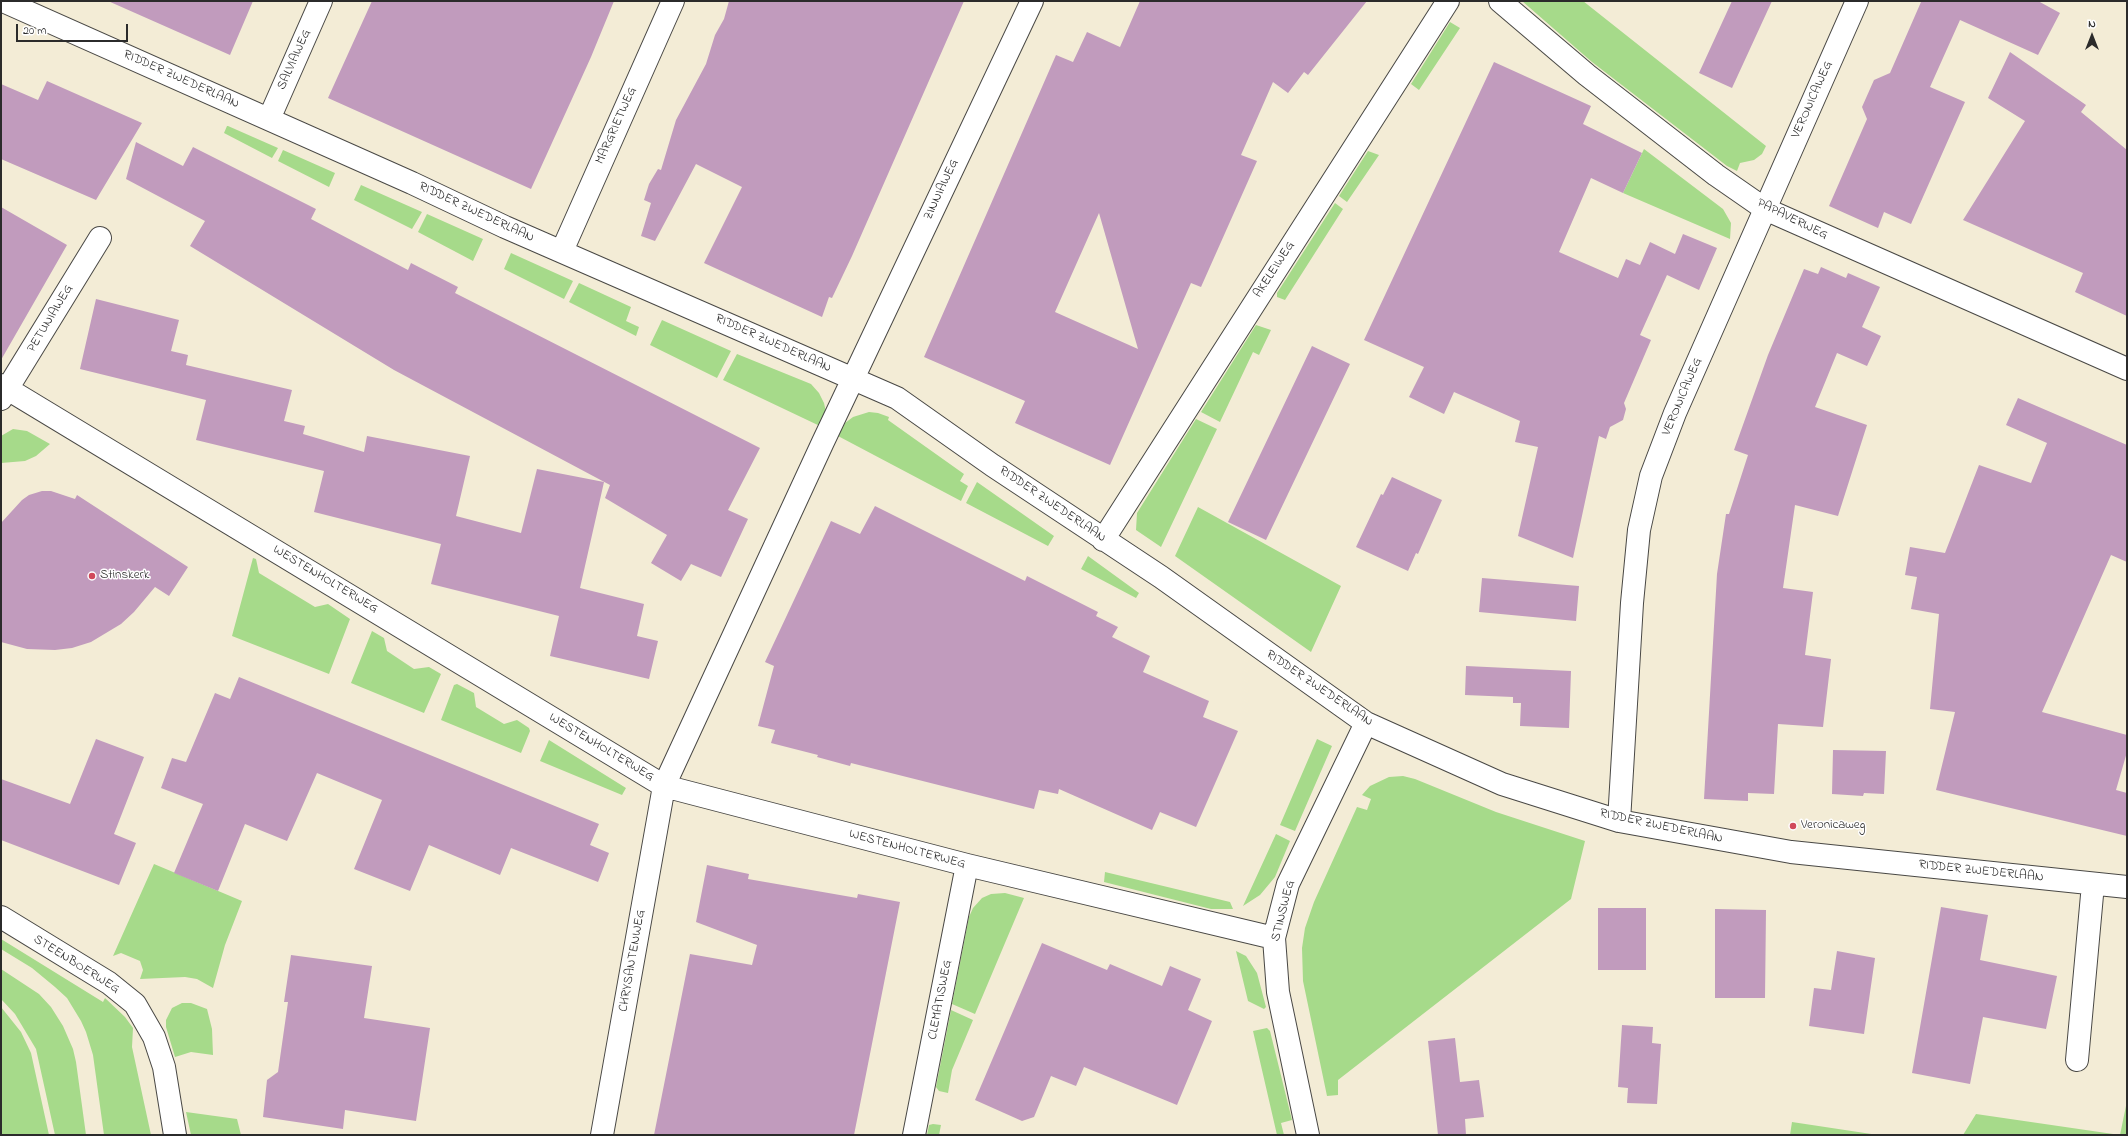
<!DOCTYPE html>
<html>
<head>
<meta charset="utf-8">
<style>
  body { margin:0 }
  #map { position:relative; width:2128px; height:1136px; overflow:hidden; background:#f3ecd6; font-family:"Indie Flower",sans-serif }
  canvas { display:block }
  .frame { position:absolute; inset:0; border:2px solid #2b2b2b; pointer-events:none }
  .north { position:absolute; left:2072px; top:16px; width:40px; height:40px; -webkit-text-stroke:3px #fff; paint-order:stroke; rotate:0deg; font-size:11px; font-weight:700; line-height:16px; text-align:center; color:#2b2b2b }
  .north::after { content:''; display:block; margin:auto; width:14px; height:18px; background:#2b2b2b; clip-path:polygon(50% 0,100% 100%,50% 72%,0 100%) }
  .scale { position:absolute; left:16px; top:24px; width:112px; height:18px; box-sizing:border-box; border:2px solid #2b2b2b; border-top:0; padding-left:5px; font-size:12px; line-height:14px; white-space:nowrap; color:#2b2b2b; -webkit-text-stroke:3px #fff; paint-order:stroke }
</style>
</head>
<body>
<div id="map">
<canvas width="2128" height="1136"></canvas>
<div class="frame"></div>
<div class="north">N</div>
<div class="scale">20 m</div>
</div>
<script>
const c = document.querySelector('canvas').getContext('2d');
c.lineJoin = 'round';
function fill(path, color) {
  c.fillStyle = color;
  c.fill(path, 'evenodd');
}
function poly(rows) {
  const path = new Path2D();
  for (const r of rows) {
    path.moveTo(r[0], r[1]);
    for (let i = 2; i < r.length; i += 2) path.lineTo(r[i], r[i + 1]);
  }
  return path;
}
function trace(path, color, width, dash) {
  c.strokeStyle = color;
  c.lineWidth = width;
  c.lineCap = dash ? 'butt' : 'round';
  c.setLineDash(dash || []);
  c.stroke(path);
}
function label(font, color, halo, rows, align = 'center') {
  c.font = font + ' "Indie Flower",sans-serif';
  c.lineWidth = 3;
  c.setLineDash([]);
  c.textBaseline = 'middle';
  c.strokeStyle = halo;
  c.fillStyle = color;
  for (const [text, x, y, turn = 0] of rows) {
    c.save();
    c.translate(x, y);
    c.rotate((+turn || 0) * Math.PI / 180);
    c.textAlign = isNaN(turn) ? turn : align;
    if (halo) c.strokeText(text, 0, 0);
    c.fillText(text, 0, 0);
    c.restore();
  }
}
fill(poly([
  [1522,1,1583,1,1766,146,1762,154,1754,160,1740,163,1737,171,1727,166,1592,62],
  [1450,22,1460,28,1419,90,1411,84],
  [227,126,228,126,278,148,272,158,224,133],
  [1644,149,1723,209,1731,223,1730,239,1623,193],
  [283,150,335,173,329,187,278,161],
  [1368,151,1379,155,1347,202,1339,196],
  [361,185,422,212,412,229,354,200],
  [1335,203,1343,209,1285,300,1277,297,1277,293],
  [427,214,483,239,473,261,418,232],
  [511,253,573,281,564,299,504,269],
  [579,283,631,307,626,321,639,327,636,336,569,302],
  [662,320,731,351,717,378,650,345],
  [1256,325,1271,330,1259,355,1253,352,1220,422,1201,412],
  [737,354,811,384,819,393,824,403,826,412,822,427,723,380],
  [869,412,878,413,889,417,888,420,964,474,960,481,968,486,961,501,838,436,845,423,853,417],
  [1196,419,1217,429,1161,547,1136,530,1137,513],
  [13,429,27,431,50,444,36,456,25,461,1,463,1,436],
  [977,482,1054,536,1048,546,966,503],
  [1198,507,1341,586,1311,652,1175,556],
  [1088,556,1139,593,1136,598,1081,569],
  [253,558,256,559,259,573,315,607,328,604,350,619,329,674,232,636],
  [372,631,384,638,387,651,414,669,429,667,441,674,424,713,351,683],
  [457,684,474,693,476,707,504,724,517,720,529,728,530,731,521,753,441,720,454,685],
  [1317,739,1332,746,1295,831,1280,825],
  [549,740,626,788,622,795,540,761],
  [1389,777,1403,776,1415,779,1496,812,1585,841,1571,899,1338,1080,1338,1095,1327,1096,1303,981,1302,948,1305,928,1314,902,1357,807,1367,810,1371,799,1362,795,1370,786],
  [1276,834,1290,841,1275,877,1260,895,1243,906],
  [154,864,242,901,225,945,213,988,197,979,185,977,140,979,143,970,140,961,121,953,113,956],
  [1105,872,1230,902,1233,909,1211,909,1104,882],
  [1005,893,1024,898,975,1014,952,1004,969,917,973,908,982,898,991,894],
  [1,939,103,1002,105,998,125,1017,133,1028,132,1047,151,1135,104,1135,93,1055,86,1032,81,1021,67,998,55,987,32,968,1,949],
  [1236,951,1246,956,1257,973,1266,1007,1264,1009,1248,1001],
  [1,969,39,994,51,1007,63,1026,73,1049,76,1062,86,1135,55,1135,36,1049,15,1014,1,999],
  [182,1003,191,1003,207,1009,212,1029,213,1055,191,1052,175,1057,166,1027,166,1020,172,1008],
  [1,1007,21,1032,31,1053,49,1135,1,1135],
  [951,1010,973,1020,952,1070,948,1093,939,1091,936,1087],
  [1267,1028,1270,1031,1292,1120,1281,1123,1284,1135,1277,1135,1253,1031],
  [2127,1101,2127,1135,1963,1135,1976,1114,2120,1135],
  [186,1112,237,1119,241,1135,191,1135],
  [1792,1122,1878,1135,1790,1135],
  [933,1124,941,1125,939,1135,927,1135,929,1125]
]), '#a6da8a');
fill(poly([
  [108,1,253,1,230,55],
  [372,1,614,1,591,57,531,189,328,98],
  [729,1,964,1,852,256,832,298,829,297,822,317,704,263,742,187,696,164,655,241,641,236,651,203,644,200,649,184,658,169,661,170,676,120,706,64,715,35,724,19],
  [1140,1,1367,1,1308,75,1304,72,1288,93,1273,82,1241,155,1257,161,1201,287,1191,283,1110,465,1015,423,1025,401,924,357,1056,55,1073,62,1087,32,1120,47],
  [1099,213,1138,349,1055,312],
  [1732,1,1772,1,1732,88,1699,73],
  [1919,1,2038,1,2060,13,2038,55,1960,20,1930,87,1965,102,1911,224,1884,212,1878,228,1829,206,1867,119,1862,107,1874,80,1890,73,1921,2],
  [2010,52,2086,105,2081,112,2127,150,2127,316,2075,292,2083,273,1963,220,2025,121,1988,98],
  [1494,62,1591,106,1583,124,1642,153,1623,193,1591,178,1559,252,1618,278,1626,259,1640,265,1650,242,1675,254,1683,234,1717,248,1699,290,1667,275,1640,335,1651,340,1624,403,1626,409,1623,420,1610,427,1606,439,1599,436,1573,558,1518,536,1538,447,1515,442,1520,421,1454,392,1444,414,1409,397,1424,367,1364,340],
  [47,81,142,123,96,200,1,159,1,84,38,100],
  [136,142,183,166,193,147,316,209,311,219,408,270,411,263,458,287,455,293,760,448,728,510,748,519,721,577,691,564,681,581,651,563,667,535,605,498,610,485,394,370,190,246,205,221,126,179],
  [1,207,67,245,1,360],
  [1821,267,1846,278,1848,273,1880,287,1862,327,1881,336,1867,366,1837,353,1815,407,1867,425,1838,516,1795,505,1783,588,1813,592,1805,655,1831,659,1823,727,1778,724,1774,794,1748,793,1748,801,1704,799,1717,574,1726,514,1729,514,1748,455,1734,450,1768,355,1804,269,1818,274],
  [96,299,179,320,171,351,188,355,186,365,292,390,284,421,305,426,303,434,364,452,367,436,470,456,456,516,521,533,537,469,604,482,580,588,644,604,637,636,658,641,649,679,550,656,559,616,431,584,441,544,314,512,324,471,196,440,206,400,80,369],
  [1312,346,1350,364,1266,540,1228,522],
  [2018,398,2127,445,2127,562,2111,555,2042,712,2127,735,2127,752,2116,790,2127,793,2127,836,1936,790,1955,712,1930,709,1939,614,1911,609,1917,577,1905,575,1910,547,1945,553,1979,465,2031,483,2047,443,2006,425],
  [1392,477,1442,500,1418,554,1416,553,1408,571,1356,547,1381,494,1383,495],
  [42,491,51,491,75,499,77,495,188,567,169,596,155,587,134,612,121,624,91,642,72,648,55,650,27,649,1,642,1,523,22,500,29,495],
  [875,506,1025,581,1027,576,1098,612,1096,616,1118,627,1112,637,1150,656,1143,672,1209,701,1203,717,1238,731,1196,827,1160,812,1152,830,1059,789,1058,794,1039,790,1034,809,851,763,850,766,817,757,818,755,771,743,775,730,758,726,774,666,765,662,831,521,860,534],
  [1482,578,1579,586,1576,621,1479,612],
  [1466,666,1571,671,1569,728,1520,726,1521,703,1513,703,1513,697,1465,695],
  [239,677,599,824,590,845,609,853,598,882,511,848,500,875,429,845,410,891,354,869,382,800,317,773,287,841,245,824,218,891,174,873,203,804,161,788,172,758,186,762,215,693,230,699],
  [96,739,144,757,114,834,136,843,119,885,1,840,1,779,70,804],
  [1833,750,1886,751,1884,794,1864,793,1863,796,1832,794],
  [707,865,749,874,748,879,857,898,858,894,900,902,854,1135,654,1135,690,954,752,965,757,945,696,922],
  [1941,907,1988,915,1980,960,2057,976,2046,1029,1983,1017,1970,1084,1912,1073],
  [1598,908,1646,908,1646,970,1598,970],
  [1715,909,1766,910,1765,998,1715,998],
  [1042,943,1107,970,1110,964,1162,986,1170,966,1201,979,1188,1010,1212,1021,1177,1105,1084,1067,1076,1086,1051,1076,1034,1117,1022,1121,975,1100],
  [1837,951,1875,958,1864,1034,1809,1026,1814,988,1831,990],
  [291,955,372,966,364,1018,430,1028,416,1121,345,1110,343,1129,263,1117,267,1080,278,1072,288,1002,284,1002],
  [1622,1025,1653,1027,1652,1043,1661,1044,1657,1104,1627,1103,1628,1088,1618,1087],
  [1455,1038,1460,1082,1479,1080,1484,1117,1465,1119,1466,1135,1438,1135,1428,1041]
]), '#c19bbd');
const minor = poly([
  [3,1,412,183,505,227,897,398,992,465,1161,577,1366,723,1502,784,1619,821,1791,852,2127,887],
  [1500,1,1587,75,1716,175,1765,209,2127,369],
  [269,119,321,1],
  [562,251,673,1],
  [1,385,664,786,967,865,1274,938],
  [1,399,100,238],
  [1103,540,1448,1],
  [1619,821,1632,603,1639,530,1651,476,1675,413,1857,1],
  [1,917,109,983,135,1004,154,1037,164,1067,175,1135],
  [2077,1060,2093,884],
  [602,1135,664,786,823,442,1032,1],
  [914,1135,967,865],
  [1308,1135,1278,992,1274,938,1288,884,1366,723]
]);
trace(minor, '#494845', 24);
trace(minor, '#fff', 22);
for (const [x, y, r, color] of [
  [92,576,4,"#d1495b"],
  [1793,826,4,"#d1495b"]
]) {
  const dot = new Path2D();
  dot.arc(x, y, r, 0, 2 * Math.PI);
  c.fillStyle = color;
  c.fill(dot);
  trace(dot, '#fff', 1.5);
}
label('13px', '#2b2b2b', '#fff', [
  ["SALVIAWEG",295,60,-66],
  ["RIDDER ZWEDERLAAN",181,80,24],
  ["VERONICAWEG",1813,100,-66],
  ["MARGRIETWEG",617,126,-66],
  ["ZINNIAWEG",942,190,-65],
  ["RIDDER ZWEDERLAAN",476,213,25],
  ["PAPAVERWEG",1792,220,26],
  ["AKELEIWEG",1275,270,-57],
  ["PETUNIAWEG",51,319,-59],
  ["RIDDER ZWEDERLAAN",773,344,24],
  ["VERONICAWEG",1683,397,-67],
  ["RIDDER ZWEDERLAAN",1052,505,34],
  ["WESTENHOLTERWEG",325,580,31],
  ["RIDDER ZWEDERLAAN",1319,689,34],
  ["WESTENHOLTERWEG",601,748,31],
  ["RIDDER ZWEDERLAAN",1661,827,12],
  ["WESTENHOLTERWEG",907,850,15],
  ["RIDDER ZWEDERLAAN",1981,872,6],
  ["STINSWEG",1284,911,-76],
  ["CHRYSANTENWEG",633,961,-80],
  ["STEENBOERWEG",76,965,32],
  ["CLEMATISWEG",941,1000,-79]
]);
label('13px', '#2b2b2b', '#fff', [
  ["Stinskerk",100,576],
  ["Veronicaweg",1801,826]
], 'left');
</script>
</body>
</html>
